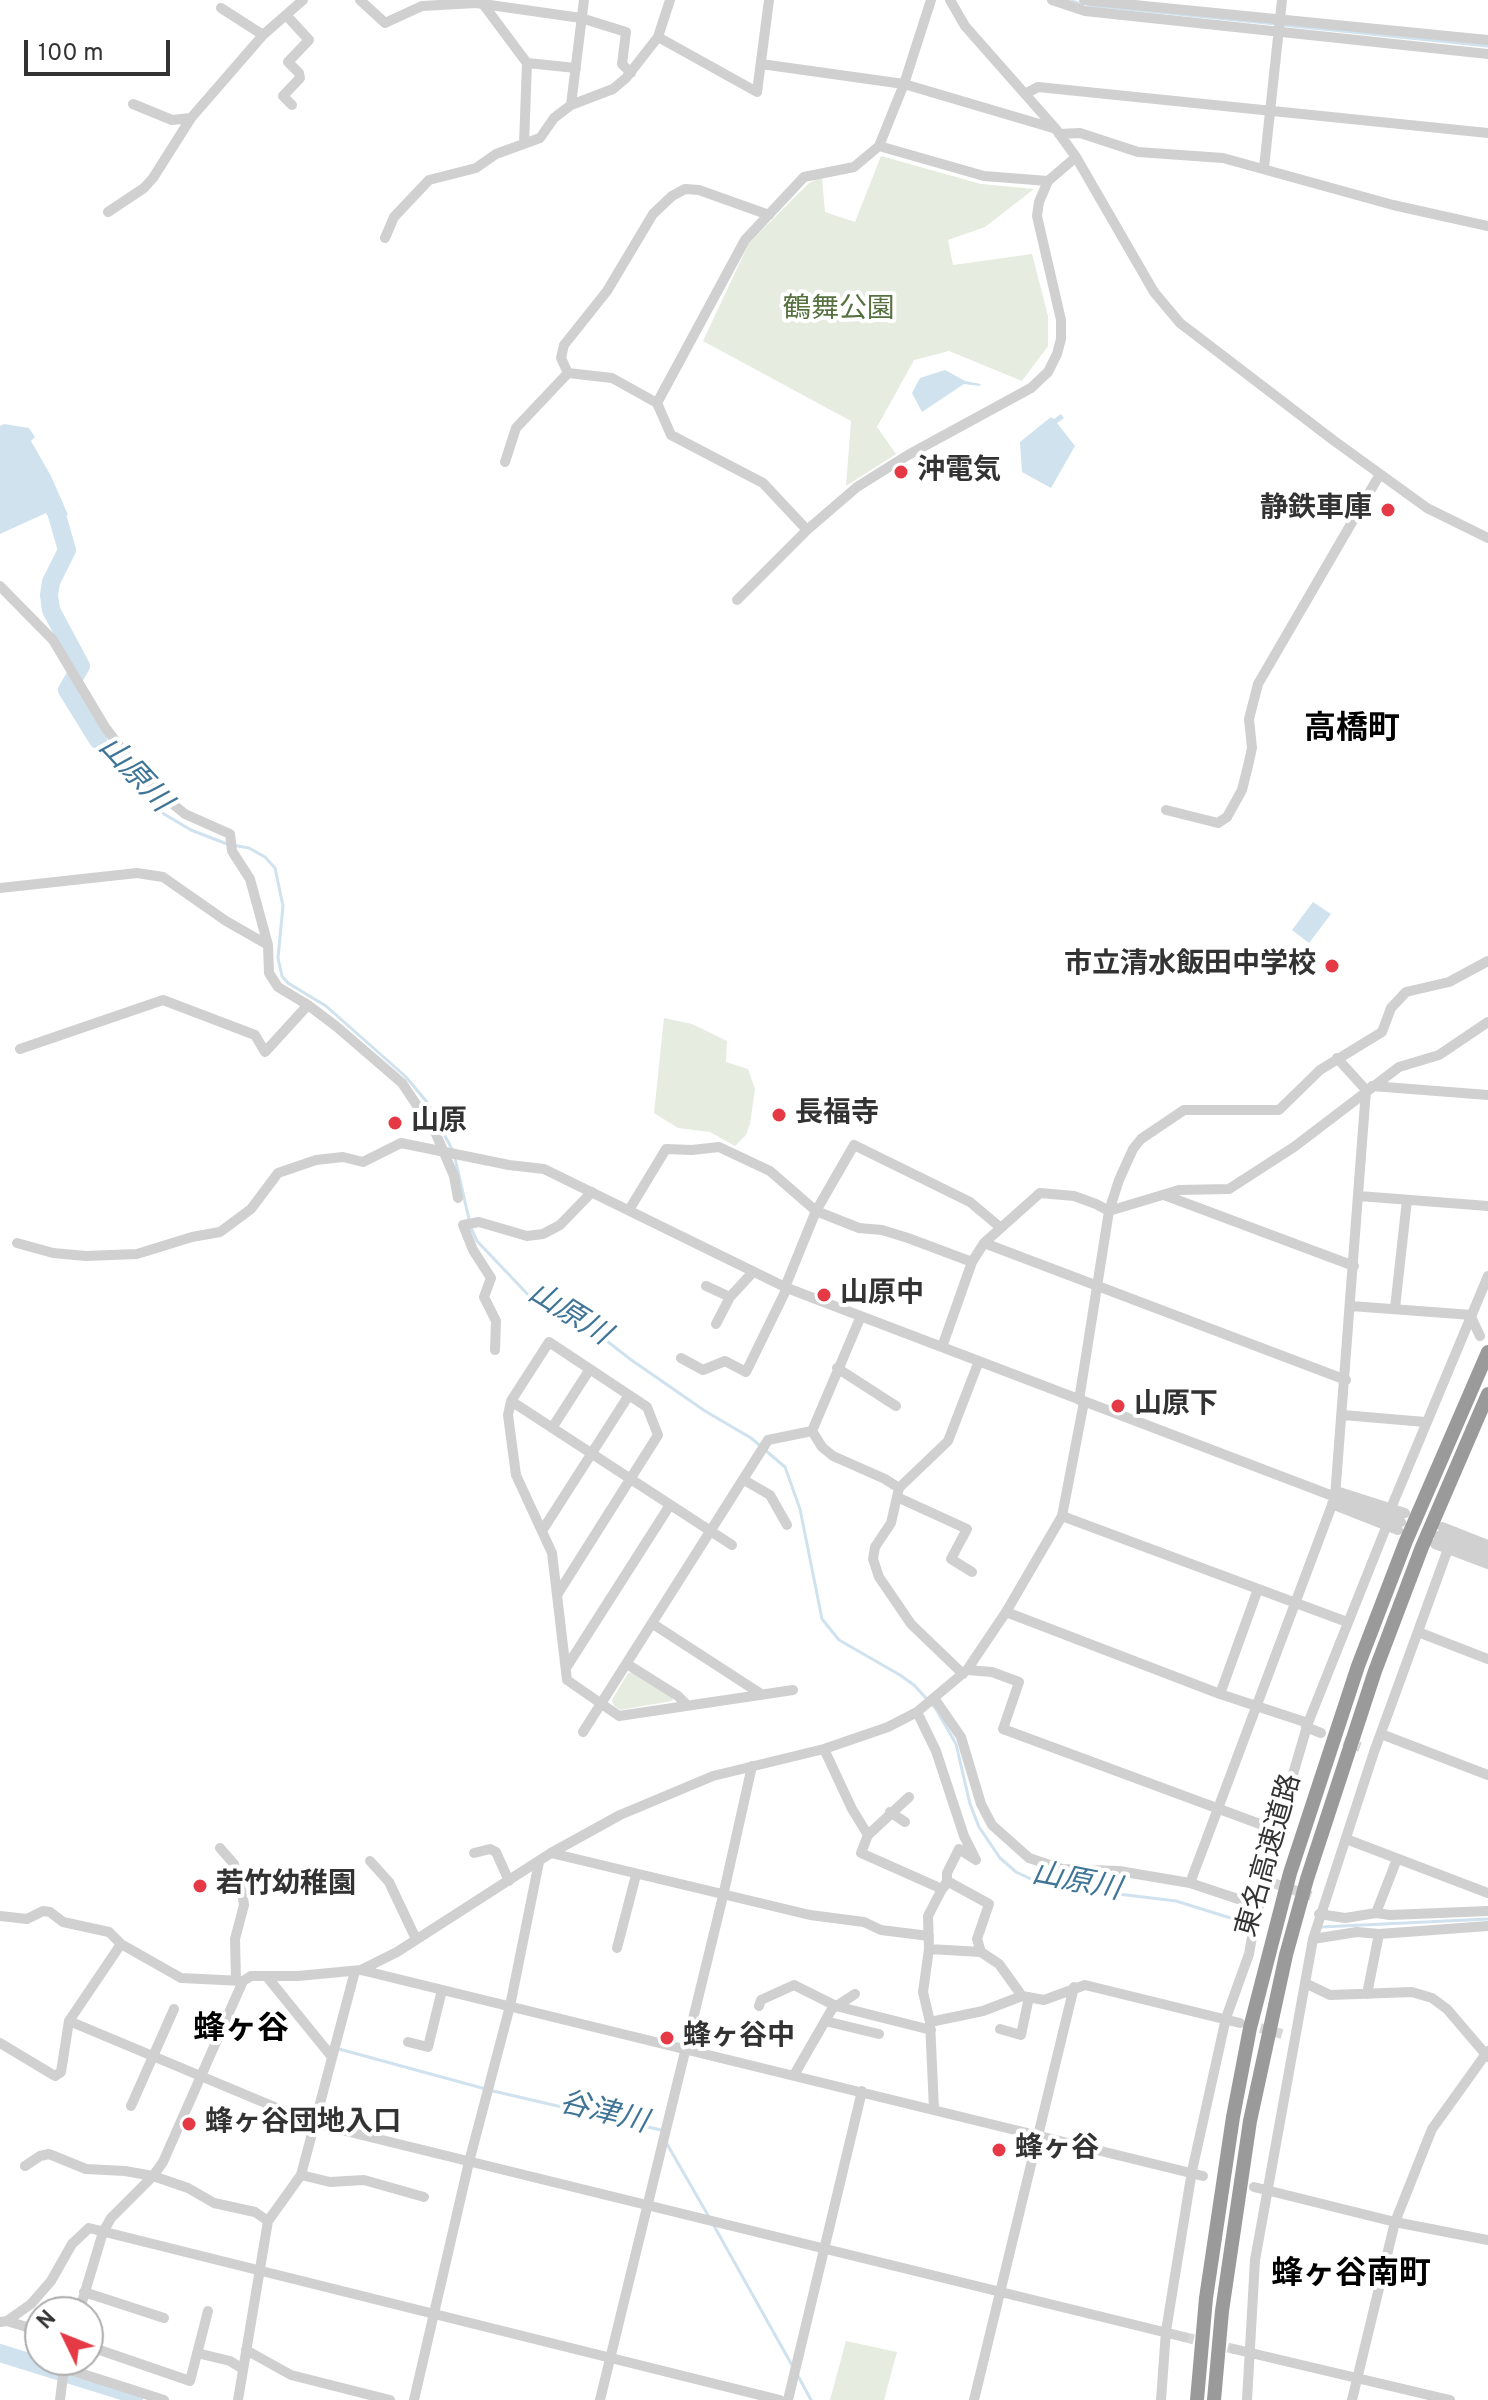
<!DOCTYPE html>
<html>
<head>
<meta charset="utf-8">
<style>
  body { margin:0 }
  #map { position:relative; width:1488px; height:2400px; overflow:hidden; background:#fff; font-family:Overpass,sans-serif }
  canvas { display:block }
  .north { position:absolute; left:24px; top:2296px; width:80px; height:80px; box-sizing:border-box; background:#fff; border:2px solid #adadad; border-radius:50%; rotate:313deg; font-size:22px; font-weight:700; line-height:32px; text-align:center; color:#333 }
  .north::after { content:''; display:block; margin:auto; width:28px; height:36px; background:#e63946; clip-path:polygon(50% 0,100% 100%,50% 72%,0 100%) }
  .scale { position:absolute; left:24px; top:40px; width:146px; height:36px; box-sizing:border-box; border:4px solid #333; border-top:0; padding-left:10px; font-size:24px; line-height:28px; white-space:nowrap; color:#333; -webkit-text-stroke:6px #fff; paint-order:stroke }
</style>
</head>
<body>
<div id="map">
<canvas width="1488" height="2400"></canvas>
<div class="north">N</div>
<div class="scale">100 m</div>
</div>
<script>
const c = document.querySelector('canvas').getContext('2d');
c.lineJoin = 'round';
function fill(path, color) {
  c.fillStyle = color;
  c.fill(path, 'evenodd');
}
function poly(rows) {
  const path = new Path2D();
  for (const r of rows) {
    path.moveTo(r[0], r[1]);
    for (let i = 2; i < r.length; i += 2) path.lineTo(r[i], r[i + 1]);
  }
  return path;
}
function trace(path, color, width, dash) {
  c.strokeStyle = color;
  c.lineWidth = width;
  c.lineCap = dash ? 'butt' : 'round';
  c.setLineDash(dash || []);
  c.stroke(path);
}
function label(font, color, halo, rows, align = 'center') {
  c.font = font + ' Overpass,"Noto Sans JP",sans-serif';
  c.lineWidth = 8;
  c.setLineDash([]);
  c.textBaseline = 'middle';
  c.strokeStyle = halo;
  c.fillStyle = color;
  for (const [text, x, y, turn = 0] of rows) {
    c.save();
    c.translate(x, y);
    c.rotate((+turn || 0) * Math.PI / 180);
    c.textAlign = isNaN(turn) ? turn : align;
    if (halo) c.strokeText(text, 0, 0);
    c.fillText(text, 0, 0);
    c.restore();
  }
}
fill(poly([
  [881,156,981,184,1034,189,985,227,948,240,953,265,1032,254,1048,316,1048,346,1022,381,949,351,914,360,877,427,896,454,846,486,851,421,703,341,749,243,809,183,822,177,825,212,855,222],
  [664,1018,692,1024,727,1041,726,1062,748,1069,755,1089,750,1124,746,1135,735,1146,710,1132,678,1128,654,1113],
  [634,1672,673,1698,672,1701,620,1710,614,1706,612,1700,628,1673],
  [846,2341,897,2352,884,2400,830,2400]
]), '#e6ecdf');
fill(poly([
  [945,370,965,381,981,384,979,386,964,384,922,412,912,393,920,378],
  [1061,414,1064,418,1057,423,1075,446,1051,488,1022,472,1020,442,1051,417,1054,419],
  [4,424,29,428,35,437,31,441,51,476,68,515,52,523,46,513,0,534,0,426],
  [1313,902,1331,914,1309,943,1292,930]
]), '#cfe2ee');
trace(poly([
  [1069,0,1081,4],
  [1088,5,1276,24],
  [1283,25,1488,46],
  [98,740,126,776,164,814,191,830,227,844,249,848,265,857,275,868,283,906,278,958,282,976,288,983,326,1006,405,1076,427,1102,453,1151],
  [455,1158,471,1228,477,1241,534,1301,559,1311,571,1313,630,1359,705,1411,751,1438,785,1467,800,1509,822,1619,839,1640,900,1675,914,1685,936,1709,956,1744,970,1804,979,1827,1000,1858,1016,1872,1044,1885,1176,1901,1250,1924],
  [1321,1927,1488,1919],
  [339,2049,493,2091,661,2130,662,2133],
  [667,2144,709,2217],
  [713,2224,793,2367],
  [797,2374,811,2400]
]), '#cfe2ee', 3);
trace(poly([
  [48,497,54,505,67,550,51,582,49,595,51,610,81,666,67,690,98,740],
  [0,2353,135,2395]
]), '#cfe2ee', 18);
trace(poly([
  [1330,1736,1360,1747],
  [1273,1883,1315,1897],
  [1246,2024,1282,2034],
  [1184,2337,1234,2349]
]), '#d6d6d6', 10, [10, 5]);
trace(poly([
  [360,0,385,23,422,6,476,3,581,18,626,32,622,64,631,73],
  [950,0,965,26,1055,128,1076,157,1154,292,1180,323,1333,440,1427,508,1488,538],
  [1052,0,1085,11,1488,54],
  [1084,0,1488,40],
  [483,4,527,63,524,144],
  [221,8,263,35,303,0],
  [286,15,309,40,288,62,299,73,300,78,283,96,292,105],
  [658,37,757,92,769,0],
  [527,63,576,68],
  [761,64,904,84,1053,128],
  [1025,94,1038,87,1488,133],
  [133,104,172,120,191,118],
  [571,105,584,0],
  [1059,134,1080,133,1138,152,1223,158,1393,205,1488,226],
  [879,146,984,176,1048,181],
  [1264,168,1282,0],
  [108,212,144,188,153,178,191,118,263,35],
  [385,238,394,217,429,180,476,168,496,154,540,138,554,118,571,105,613,89,626,78,658,37,670,0],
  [568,373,612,378,657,403],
  [505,462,516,428,568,373,561,358,564,345,607,291,653,214,672,196,685,189,699,190,769,215],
  [807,530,763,483,671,435,657,403,745,240,804,177,854,167,879,146,904,84,931,0],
  [0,586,53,640,105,727,147,783,185,814,230,834,232,851,250,879,268,945,269,973,278,987,308,1005,337,1027,402,1083,436,1134,454,1176,458,1198],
  [737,600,807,530,857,487,908,455,1031,388,1048,372,1057,354,1061,339,1061,320,1037,216,1039,202,1048,181,1076,157],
  [1166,810,1218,823,1227,817,1242,790,1248,766,1252,748,1249,719,1258,684,1380,474],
  [0,888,137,873,163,877,226,921,268,945],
  [20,1049,163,1000,255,1035,265,1052,308,1005],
  [1372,1086,1488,1095],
  [1164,1195,1354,1266],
  [1359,1196,1488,1206],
  [629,1210,666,1149,692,1150,719,1147,770,1171,816,1211,859,1228,882,1230,908,1238,972,1262],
  [17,1243,53,1253,86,1256,137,1254,192,1237,220,1232,251,1209,278,1173,316,1160,343,1157,363,1162,401,1143,509,1165,544,1169,787,1288,1401,1522],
  [984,1243,1346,1380],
  [706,1286,730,1297,753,1272],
  [785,1287,816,1211,854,1145,970,1202,1001,1228],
  [1351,1306,1472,1315],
  [1395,1308,1407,1200],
  [1472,1319,1480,1336],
  [716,1324,730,1297],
  [942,1347,972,1262,984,1243,1040,1193,1074,1196,1096,1204,1109,1211,1179,1190,1229,1189,1294,1147,1399,1067,1439,1055,1488,1022],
  [495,1350,496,1321,484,1297,491,1278,473,1250,463,1225,479,1222,527,1236,543,1234,560,1225,592,1192],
  [681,1358,703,1370,725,1361,746,1372,787,1288],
  [837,1368,896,1406],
  [1079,1400,1109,1211,1119,1180,1133,1149,1141,1139,1184,1110,1279,1110,1320,1070,1382,1032,1391,1008,1406,992,1449,982,1488,961],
  [511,1401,732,1545],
  [1343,1415,1425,1422],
  [552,1428,590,1369],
  [812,1431,822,1447,833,1456,885,1479,899,1488,891,1523,875,1547,873,1559,879,1577,911,1624,963,1674],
  [744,1480,770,1495,787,1525],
  [899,1488,948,1441,979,1361],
  [1336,1491,1405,1513],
  [897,1497,967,1529,951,1559,972,1572],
  [1332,1504,1398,1530],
  [1391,1508,1488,1276],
  [1062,1516,1347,1622],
  [1442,1527,1488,1545],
  [542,1531,629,1395],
  [1438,1536,1488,1554],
  [1435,1544,1488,1564],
  [557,1595,658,1435,647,1407,549,1342,511,1401,508,1415,516,1475,552,1553,557,1595,567,1680,619,1716,793,1690],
  [1006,1612,1220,1694,1308,1723],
  [653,1624,761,1694],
  [1418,1632,1488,1659],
  [627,1664,678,1696,687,1705],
  [566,1668,670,1505],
  [967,1670,992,1672,1019,1682,1003,1729,1276,1830],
  [1220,1694,1258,1589],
  [934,1698,961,1737,981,1804,992,1825,1029,1858,1062,1869,1119,1871,1190,1883,1259,1906],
  [917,1712,936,1751,964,1836,976,1860,959,1849,947,1873,947,1881],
  [1306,1727,1321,1733],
  [583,1732,768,1440,812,1431,861,1316],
  [1381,1734,1488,1775],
  [824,1749,852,1809,868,1835,861,1853,942,1889,928,1916,929,1949,923,1992,930,2022,934,2109],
  [890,1812,905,1822],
  [868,1835,909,1797],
  [1346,1839,1488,1893],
  [220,1848,234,1864,243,1898,244,1905,235,1939,236,1981],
  [474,1853,490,1849,496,1852,509,1881],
  [551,1853,810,1915,864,1922,881,1930,929,1936],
  [370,1861,389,1882,416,1939],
  [1190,1883,1335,1497,1366,1090,1337,1058],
  [944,1887,947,1881,989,1904,977,1939,981,1952],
  [1376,1913,1397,1859],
  [1319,1914,1345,1918,1376,1913,1390,1915,1488,1911],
  [0,1916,27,1919,43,1911,50,1912,63,1922,109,1932,121,1944,181,1978,243,1981],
  [1313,1939,1357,1932,1379,1934,1488,1926],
  [617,1948,636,1875],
  [929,1949,981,1952,999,1964,1022,1996,1044,2000,1085,1985,1240,2023],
  [361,1970,1203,2176],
  [268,1978,332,2057],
  [1305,1983,1330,1995,1412,1992,1432,1998,1447,2009,1488,2057],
  [1367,1994,1379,1934],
  [759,2006,761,2000,794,1985,836,2006,931,2030],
  [69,2021,313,2123,1184,2337],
  [825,2021,879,2034],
  [930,2022,983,2011,1022,1996],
  [1000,2029,1021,2035,1029,1997],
  [408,2042,428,2047,442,1990],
  [0,2043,55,2076,61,2072,69,2021,121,1944],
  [794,2075,832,2009,855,1994],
  [131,2106,174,2009],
  [25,2166,40,2156,49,2154,86,2169,125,2171,153,2176,188,2188,214,2203,255,2212,268,2221],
  [301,2175,330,2182,364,2180,424,2197],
  [1254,2187,1395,2222,1488,2240],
  [84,2292,164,2318],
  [79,2312,103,2232,111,2218,153,2176,163,2162,243,1981,251,1976,298,1976,361,1970,397,1952,551,1853,620,1815,713,1776,824,1749,888,1727,917,1712,967,1670,1006,1612,1062,1516,1084,1402],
  [7,2321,40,2331],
  [0,2322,7,2321,31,2304,51,2281,72,2244,89,2228,780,2400],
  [88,2346,190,2381,208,2311],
  [1234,2349,1450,2400],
  [246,2350,291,2375,390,2400],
  [197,2353,230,2361,243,2369],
  [64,2368,164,2400],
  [60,2400,65,2360],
  [238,2400,268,2221,301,2175,355,1971],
  [414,2400,469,2162,510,2006,539,1862],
  [600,2400,723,1896,752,1766],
  [788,2400,862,2091],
  [974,2400,1074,1987],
  [1161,2400,1166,2331,1192,2171,1226,2018,1249,1954,1262,1880,1308,1723,1387,1525],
  [1247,2400,1255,2260,1313,1939,1374,1752,1448,1549],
  [1352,2400,1395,2222,1432,2129,1488,2051]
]), '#d0d0d0', 10);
trace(poly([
  [1197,2400,1206,2298,1233,2117,1250,2028,1290,1873,1358,1666,1406,1541,1488,1352],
  [1214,2400,1222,2311,1250,2121,1286,1955,1307,1879,1375,1671,1422,1547,1488,1394]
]), '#9a9a9a', 14);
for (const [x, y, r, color] of [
  [901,472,8,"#e63946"],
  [1388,510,8,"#e63946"],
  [1332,966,8,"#e63946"],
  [779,1115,8,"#e63946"],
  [395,1123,8,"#e63946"],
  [824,1295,8,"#e63946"],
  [1118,1406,8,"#e63946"],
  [200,1886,8,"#e63946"],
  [667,2038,8,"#e63946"],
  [189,2124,8,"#e63946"],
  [999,2150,8,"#e63946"]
]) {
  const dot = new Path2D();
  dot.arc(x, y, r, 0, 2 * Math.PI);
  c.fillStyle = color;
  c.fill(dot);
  trace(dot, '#fff', 3);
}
label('28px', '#56703f', '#fff', [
  ["鶴舞公園",839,311]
]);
label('bold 28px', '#333', '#fff', [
  ["沖電気",917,472],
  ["静鉄車庫",1372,510,"right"],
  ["市立清水飯田中学校",1316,966,"right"],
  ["長福寺",795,1115],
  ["山原",411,1123],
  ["山原中",840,1295],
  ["山原下",1134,1406],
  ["若竹幼稚園",216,1886],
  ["蜂ヶ谷中",683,2038],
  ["蜂ヶ谷団地入口",205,2124],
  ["蜂ヶ谷",1015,2150]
], 'left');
label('28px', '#333', '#fff', [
  ["東名高速道路",1271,1856,-74]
]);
label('italic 30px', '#3f7597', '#fff', [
  ["山原川",133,776,47],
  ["山原川",568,1316,32],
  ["山原川",1076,1884,11],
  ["谷津川",603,2115,14]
]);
label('bold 32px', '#000', '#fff', [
  ["高橋町",1352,732],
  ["蜂ヶ谷",241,2032],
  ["蜂ヶ谷南町",1351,2277]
]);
</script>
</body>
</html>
